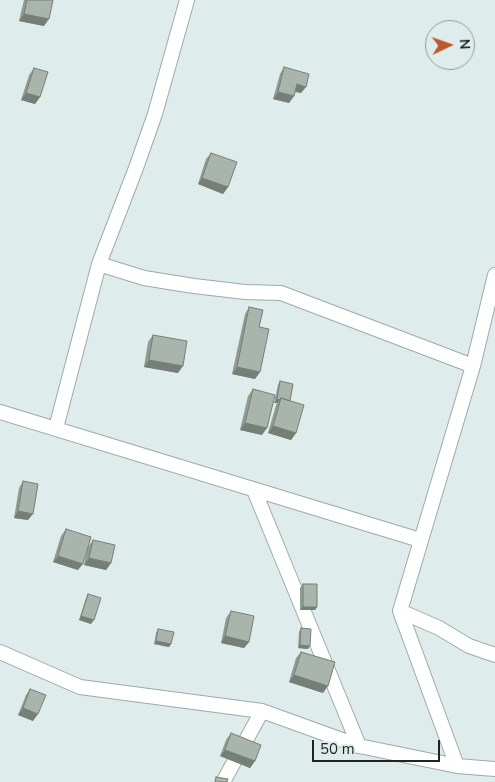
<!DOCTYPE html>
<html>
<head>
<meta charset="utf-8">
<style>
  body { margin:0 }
  #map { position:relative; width:495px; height:782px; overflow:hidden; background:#deedeb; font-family:"Nunito Sans",sans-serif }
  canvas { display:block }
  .north { position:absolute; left:425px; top:20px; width:50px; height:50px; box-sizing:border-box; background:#deedeb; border:1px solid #919c9b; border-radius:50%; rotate:87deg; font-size:14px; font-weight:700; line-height:20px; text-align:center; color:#1e2323 }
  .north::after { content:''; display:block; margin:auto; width:18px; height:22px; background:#be572d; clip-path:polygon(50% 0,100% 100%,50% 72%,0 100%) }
  .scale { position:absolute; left:312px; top:740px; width:128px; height:22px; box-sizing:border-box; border:2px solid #1e2323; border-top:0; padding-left:6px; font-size:15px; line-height:18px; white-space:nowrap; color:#1e2323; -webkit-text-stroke:4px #deedeb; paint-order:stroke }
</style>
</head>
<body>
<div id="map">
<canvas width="495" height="782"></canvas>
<div class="north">N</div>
<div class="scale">50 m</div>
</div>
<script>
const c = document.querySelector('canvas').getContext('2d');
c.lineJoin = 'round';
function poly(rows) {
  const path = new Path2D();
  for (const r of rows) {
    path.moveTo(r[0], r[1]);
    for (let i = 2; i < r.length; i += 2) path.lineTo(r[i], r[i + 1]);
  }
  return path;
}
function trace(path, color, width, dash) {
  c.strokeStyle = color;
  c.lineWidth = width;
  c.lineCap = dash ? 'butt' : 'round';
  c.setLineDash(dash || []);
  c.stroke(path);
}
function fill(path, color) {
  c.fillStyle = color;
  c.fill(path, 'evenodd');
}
const street = poly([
  [99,264,144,278,194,286,245,292,281,293,473,366],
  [0,412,420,540],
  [56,428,99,264,136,168,155,114,187,0],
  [254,490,359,746],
  [400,611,439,628,469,646,495,655],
  [0,652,80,687,262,711,359,746,457,766,495,769],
  [457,766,400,611,473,366,495,275],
  [223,782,262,711]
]);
trace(street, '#9caba9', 16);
trace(street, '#fff', 14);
fill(poly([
  [24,0,53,0,44,26,19,21],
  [284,67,301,93,295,92,294,96,289,103,273,99,280,74],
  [34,68,40,97,35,104,21,100,29,75],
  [211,153,228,187,223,194,198,184,206,159],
  [249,307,259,327,260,372,255,379,232,374,245,314],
  [153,335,178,373,144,367,148,342],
  [280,381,290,401,296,433,291,440,268,433,276,405,277,403,274,403,278,385],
  [253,389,262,435,240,430,248,396],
  [23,481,28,520,14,518,19,488],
  [66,529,88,547,93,540,111,563,106,570,84,565,88,547,78,570,53,562,61,536],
  [303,584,317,607,315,610,300,610,300,588],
  [88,594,91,624,79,620,86,598],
  [231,611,249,642,244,648,221,643,226,618],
  [301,628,308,649,298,648,299,632],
  [158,629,171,644,169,647,154,644,156,633],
  [301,652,323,693,289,682,296,658],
  [30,689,33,721,18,715,26,695],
  [231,733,255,761,250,768,220,756,226,740]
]), '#909b94');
fill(poly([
  [24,14,49,19,44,26,19,21],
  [297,84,306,87,301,93,292,91],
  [278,92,294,96,289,103,273,99],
  [26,93,40,97,35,104,21,100],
  [202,178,228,187,223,194,198,184],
  [149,360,183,366,178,373,144,367],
  [237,367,260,372,255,379,232,374],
  [277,399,280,400,277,403,274,403],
  [245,423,267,428,262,435,240,430],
  [273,426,296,433,291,440,268,433],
  [18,511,33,514,28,520,14,518],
  [58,556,83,564,78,570,53,562],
  [89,558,111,563,106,570,84,565],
  [303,607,317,607,315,610,300,610],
  [81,616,94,620,91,624,79,620],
  [225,636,249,642,244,648,221,643],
  [156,641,171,644,169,647,154,644],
  [300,645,310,646,308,649,298,648],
  [294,675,328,686,323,693,289,682],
  [23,708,38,714,33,721,18,715],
  [225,750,255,761,250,768,220,756]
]), '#767e78');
const building = poly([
  [27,0,53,0,49,19,24,14,27,0],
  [284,67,309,74,306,87,297,84,294,96,278,92,284,67],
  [34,68,48,72,40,97,26,93,34,68],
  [211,153,237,162,228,187,202,178,211,153],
  [249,307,263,310,259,327,269,329,260,372,237,367,249,307],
  [153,335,187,341,183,366,149,360,153,335],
  [280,381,293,384,290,401,281,398,280,400,277,399,280,381],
  [253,389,275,395,267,428,245,423,253,389],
  [281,398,304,405,296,433,273,426,281,398],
  [23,481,38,484,33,514,18,511,23,481],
  [66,529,91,537,83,564,58,556,66,529],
  [93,540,115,545,111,563,89,558,93,540],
  [303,584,317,584,317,607,303,607,303,584],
  [88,594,101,598,94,620,81,616,88,594],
  [231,611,254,616,249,642,225,636,231,611],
  [301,628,311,629,310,646,300,645,301,628],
  [158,629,174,632,171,644,156,641,158,629],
  [301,652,335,662,328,686,294,675,301,652],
  [30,689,46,695,38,714,23,708,30,689],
  [231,733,261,745,255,761,225,750,231,733],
  [216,777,228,779,227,782,215,782,216,777]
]);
fill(building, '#a8b4ac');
trace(building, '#767e78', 1);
</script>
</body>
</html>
